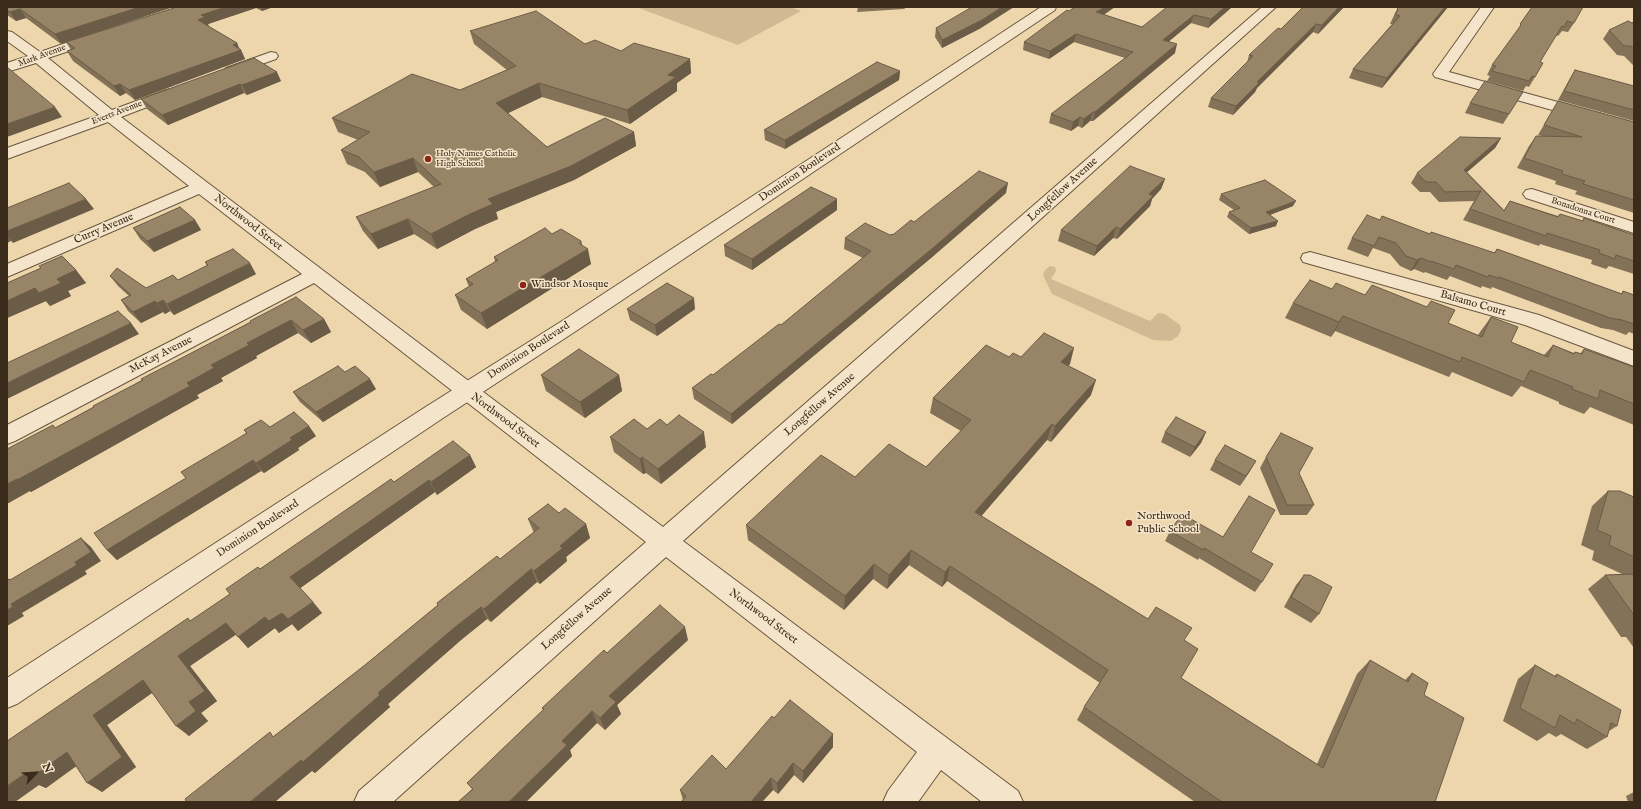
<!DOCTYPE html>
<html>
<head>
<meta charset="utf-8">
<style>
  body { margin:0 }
  #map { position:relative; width:1641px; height:809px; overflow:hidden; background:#eed6ac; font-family:"IM FELL English",serif }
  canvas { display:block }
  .frame { position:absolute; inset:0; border:8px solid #3b2b1b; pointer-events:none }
  .north { position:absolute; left:16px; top:753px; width:40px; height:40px; -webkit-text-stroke:3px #f4e4c9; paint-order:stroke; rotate:65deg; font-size:11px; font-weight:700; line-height:16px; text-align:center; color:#3b2b1b }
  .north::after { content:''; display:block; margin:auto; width:14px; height:18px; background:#3b2b1b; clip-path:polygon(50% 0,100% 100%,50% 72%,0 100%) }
</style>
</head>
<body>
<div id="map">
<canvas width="1641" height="809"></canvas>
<div class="frame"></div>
<div class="north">N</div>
</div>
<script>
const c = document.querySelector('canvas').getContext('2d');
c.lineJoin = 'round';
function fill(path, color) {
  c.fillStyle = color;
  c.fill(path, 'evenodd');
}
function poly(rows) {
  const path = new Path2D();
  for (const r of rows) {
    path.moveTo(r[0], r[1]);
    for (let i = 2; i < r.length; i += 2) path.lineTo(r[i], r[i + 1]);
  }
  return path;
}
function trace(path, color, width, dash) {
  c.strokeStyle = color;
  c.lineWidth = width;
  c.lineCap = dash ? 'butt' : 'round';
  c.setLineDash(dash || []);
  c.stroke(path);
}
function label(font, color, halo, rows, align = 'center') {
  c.font = font + ' "IM FELL English",serif';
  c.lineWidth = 3;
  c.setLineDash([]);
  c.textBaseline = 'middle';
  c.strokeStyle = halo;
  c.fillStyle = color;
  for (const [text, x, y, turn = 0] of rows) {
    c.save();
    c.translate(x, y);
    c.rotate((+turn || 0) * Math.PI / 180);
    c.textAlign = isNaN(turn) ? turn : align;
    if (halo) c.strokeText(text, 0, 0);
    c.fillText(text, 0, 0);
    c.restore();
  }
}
fill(poly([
  [636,7,790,7,801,11,738,45],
  [1050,266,1055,267,1056,271,1051,279,1150,321,1158,313,1165,314,1180,325,1181,330,1178,336,1171,341,1153,340,1052,294,1043,275,1045,270]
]), '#d0b993');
const minor = poly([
  [1262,7,1276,7,683,541,1018,791,1023,802,982,802,941,770,918,802,883,802,888,791,917,752,666,557,393,802,354,802,359,791,646,542,314,283,15,441,7,444,7,425,302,274,199,194,7,277,7,264,189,186,108,122,7,159,7,148,99,115,36,63,7,72,7,63,28,56,7,41,7,31,12,32,40,52,92,34,102,34,104,37,102,40,48,58,112,110,166,90,171,89,176,90,178,93,176,96,121,117,474,385,663,527,1262,7],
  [1481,7,1494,7,1449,72,1634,123,1634,133,1435,77,1433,74,1481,7],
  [271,52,276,53,278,56,276,59,231,75,226,74,224,71,226,68,271,52],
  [1532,189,1634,222,1634,233,1526,198,1523,194,1526,190,1532,189],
  [1310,252,1539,315,1634,351,1634,366,1525,325,1303,262,1301,258,1303,254,1310,252]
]);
const tertiary = poly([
  [1041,7,1056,7,1055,10,576,331,440,420,17,704,7,708,7,678,424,408,562,321,1041,7]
]);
trace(minor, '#68563f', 2);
trace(tertiary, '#68563f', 2);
fill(minor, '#f4e4c9');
fill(tertiary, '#f4e4c9');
fill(poly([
  [7,7,173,7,61,44,26,18,16,21,7,15],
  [177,7,273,7,262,11,256,8,208,24,209,27,237,43,239,49,241,50,245,59,135,100,126,93,120,96,73,61,67,51,71,50,66,42],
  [858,7,907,7,904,9,857,12],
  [1182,7,1232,7,1208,28,1191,23,1169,41,1175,53,1093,121,1090,121,1082,128,1078,126,1071,131,1049,123,1051,114,1125,58,1074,42,1049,59,1023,50,1024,42,1069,11,1104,15,1142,27],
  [1303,7,1344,7,1318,34,1313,32,1257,88,1255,92,1233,115,1208,107,1211,98,1247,63,1249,55,1281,29],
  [1448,7,1382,88,1349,78,1353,69,1392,24,1390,24,1397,9],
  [1532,7,1574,23,1568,32,1562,31,1558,36,1556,35,1540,62,1535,77,1529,87,1526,86,1523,91,1487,81,1490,76,1487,75,1492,65,1515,34],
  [1634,22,1634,66,1624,56,1617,55,1603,39,1609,30],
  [936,28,981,28,942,48,935,37],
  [470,31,585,44,621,51,690,59,691,73,677,83,677,91,630,124,542,97,508,113,547,147,634,132,636,146,574,180,496,212,498,219,475,229,437,249,414,234,378,249,363,231,356,217,434,187,418,172,380,187,365,172,347,164,341,150,358,140,338,132,332,118,460,90,507,70,474,44],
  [254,58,281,81,247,95,244,93,168,125,147,109,141,99],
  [1575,70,1634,86,1634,121,1558,100,1569,80],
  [900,71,899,80,785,149,765,140,764,130],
  [1523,92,1503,124,1465,113,1470,103],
  [1558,101,1634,122,1634,213,1575,194,1577,191,1555,184,1556,181,1517,168,1529,146,1536,136,1542,136,1538,135],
  [1501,138,1495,148,1467,172,1504,210,1510,201,1558,216,1560,214,1582,221,1584,218,1634,235,1634,274,1609,266,1606,269,1591,264,1592,260,1540,244,1539,246,1463,220,1474,201,1439,202,1430,192,1420,192,1411,183,1417,173],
  [1165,179,1161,189,1152,199,1150,206,1117,239,1113,238,1094,256,1058,241,1061,230],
  [1006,193,931,258,732,424,694,399,692,388,713,375,781,325,863,258,844,249,845,238,890,235,894,234,914,222],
  [1221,194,1293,206,1270,215,1276,226,1249,234,1227,217,1229,212,1234,210,1219,200],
  [837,210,752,270,725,256,724,245],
  [195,220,201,230,154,252,140,239,133,228],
  [1380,220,1494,253,1497,249,1621,294,1623,291,1634,295,1634,334,1629,332,1626,335,1613,330,1601,328,1492,287,1491,289,1482,286,1481,288,1450,276,1447,280,1425,272,1424,273,1414,269,1411,271,1400,266,1390,254,1373,248,1368,257,1347,249,1352,238],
  [552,234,581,241,582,245,591,264,487,329,461,310,455,295,469,287,466,279,495,262,494,257],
  [205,262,256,274,174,315,170,311,165,314,163,312,141,323,128,311,121,300,129,296,118,286,110,276,146,288,178,280,207,266],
  [76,270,86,283,68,291,71,296,50,306,46,301,7,318,7,283],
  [1332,289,1427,307,1431,301,1448,323,1478,335,1480,332,1491,317,1511,342,1544,355,1553,345,1574,353,1575,352,1580,354,1584,349,1634,367,1634,425,1590,407,1584,414,1559,404,1559,402,1521,386,1512,397,1452,372,1449,377,1335,331,1331,337,1285,318,1293,303],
  [627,309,695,309,657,336,630,320],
  [324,319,331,332,311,343,298,333,256,356,257,358,221,378,223,381,197,395,199,398,31,492,30,491,55,428,142,380,250,322,250,321],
  [1009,357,1021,357,1070,364,1068,366,1091,395,1051,442,1047,440,981,516,1148,619,1184,640,1181,678,1317,764,1357,674,1370,660,1405,680,1412,673,1424,695,1435,802,1195,802,1077,720,1084,707,1100,683,947,581,942,587,909,565,887,589,873,579,844,610,748,540,746,525,855,477,926,467,961,431,930,413,933,398],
  [345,372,376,389,323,422,300,402,293,392],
  [541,375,619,375,622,391,585,418,546,391],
  [667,425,706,447,661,484,646,473,643,474,614,452,610,437],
  [270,427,316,436,298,448,299,450,264,473,261,471,117,560,107,550,186,478,246,433,244,430],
  [1165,432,1206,432,1201,443,1190,457,1161,442],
  [470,455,476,467,437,495,435,492,300,588,313,602,322,613,298,631,292,624,279,633,275,628,248,648,236,634,190,666,217,701,201,713,208,721,189,736,152,693,107,725,136,767,102,792,76,766,46,788,39,785,191,621,230,594,260,569,394,482],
  [1266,457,1299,473,1314,505,1307,515,1280,515,1260,468],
  [1215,460,1250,471,1240,486,1210,470],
  [1608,491,1634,497,1634,648,1626,637,1621,637,1588,589,1605,575,1622,574,1592,560,1594,551,1581,545,1592,506],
  [559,513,586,524,590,538,566,557,567,561,540,584,537,582,491,622,487,619,461,640,388,704,390,707,315,773,274,736,365,665,438,605,437,603,500,559,534,533,528,519],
  [1170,531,1223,537,1251,552,1262,582,1255,592,1199,558,1198,560,1165,541],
  [1304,575,1319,614,1311,623,1284,607,1296,585],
  [688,640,617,705,621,714,605,730,597,723,570,750,572,756,526,802,458,802,472,789,467,783,543,710,542,708,607,653],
  [1535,665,1554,676,1557,674,1617,726,1609,731,1607,737,1587,749,1561,734,1556,737,1549,733,1537,741,1503,721,1518,679],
  [774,718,833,747,803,783,794,775,778,794,773,790,762,802,681,802,683,800,680,790,726,769],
  [1634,792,1634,802,1628,802,1626,796]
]), '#837258');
fill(poly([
  [140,7,173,7,61,44,55,34],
  [226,7,255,7,256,8,208,24,209,27,202,29,198,20,201,15],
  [260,7,273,7,262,11],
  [1002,7,1014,7,981,28,942,48,942,40],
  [1105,7,1115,7,1095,21,1096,12],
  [1225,7,1232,7,1208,28,1211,19],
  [1339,7,1344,7,1318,34,1322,25],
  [1445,7,1448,7,1382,88,1387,78],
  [20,9,26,18,16,21,10,12],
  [1194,15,1191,23,1161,48,1163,40],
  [1316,24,1313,32,1257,88,1255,92,1233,115,1236,106,1257,82],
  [1076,34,1074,42,1049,59,1050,51],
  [237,43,240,50,241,50,245,59,135,100,129,90],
  [1177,44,1175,53,1093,121,1095,112],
  [690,59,691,73,677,83,677,91,630,124,627,110,668,75],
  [900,71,899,80,785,149,785,140],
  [277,72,281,81,247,95,242,85],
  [539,83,542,97,500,117,496,103],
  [120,84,126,93,120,96,114,86],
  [240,84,244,93,168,125,162,115],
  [55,107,62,117,7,137,7,124],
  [1093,112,1090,121,1082,128,1084,119],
  [1080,117,1078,126,1071,131,1073,122],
  [634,132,636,146,574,180,496,212,498,219,475,229,437,249,431,234,488,199],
  [1501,138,1495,148,1458,180,1464,170],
  [413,158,418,172,380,187,374,172],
  [1165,179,1161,189,1152,199,1150,206,1117,239,1120,229,1149,194],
  [1008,183,1006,193,931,258,732,424,731,414],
  [86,199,94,209,13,243,7,236,7,231],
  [837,199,837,210,752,270,752,259],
  [1296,201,1293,206,1264,217,1266,212],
  [408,219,414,234,378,249,371,234],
  [195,220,201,230,154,252,147,241],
  [1278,221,1276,226,1249,234,1251,228],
  [1116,227,1113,238,1094,256,1097,246],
  [7,236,11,241,7,243],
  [581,241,583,251,588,249,591,264,487,329,481,313,580,244],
  [1421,258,1414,269,1411,271,1417,260],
  [250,263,256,274,174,315,167,304],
  [76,270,86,283,68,291,71,296,50,306,39,293,57,279],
  [35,288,46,301,7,318,7,301],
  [694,298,695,309,657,336,655,325],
  [163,300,170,311,165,314,157,303],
  [155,301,163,312,141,323,133,312],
  [1343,316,1335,331,1331,337,1339,322],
  [324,319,331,332,311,343,303,330],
  [291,320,298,333,256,356,257,358,221,378,223,381,197,395,199,398,31,492,30,491,7,504,7,484,187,383,211,365,247,343],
  [131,323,139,334,7,399,7,383],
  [1074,348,1070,364,1057,378,1061,362],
  [619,375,622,391,585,418,580,402],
  [370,379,376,389,323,422,316,412],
  [1096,380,1091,395,1051,442,1055,426],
  [1052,424,1047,440,972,527,975,512],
  [309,426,316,436,298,448,299,450,264,473,256,463,290,438],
  [704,432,706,447,661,484,658,469],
  [1206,432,1201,443,1190,457,1195,447],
  [470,455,476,467,437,495,431,482],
  [642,457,646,473,643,474,640,459],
  [253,460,261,471,117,560,107,550],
  [1256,461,1250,471,1240,486,1246,476],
  [429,480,435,492,299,589,290,577],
  [586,524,590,538,566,557,567,561,540,584,534,571,560,546],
  [81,538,91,547,101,561,85,571,87,574,22,613,24,616,7,626,7,610,11,604,75,562],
  [911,550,909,565,887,589,889,575],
  [874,564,873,579,844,610,845,596],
  [950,566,947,581,942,587,945,572],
  [531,569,537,582,491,622,484,609],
  [313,602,322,613,298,631,288,619],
  [481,607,487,619,461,640,388,704,390,707,315,773,312,771,275,802,250,802,301,760,378,693,454,628],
  [282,613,292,624,279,633,269,621],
  [265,617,275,628,248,648,238,637],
  [226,623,237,634,190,666,217,701,201,713,208,721,189,736,176,726,189,702,178,656],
  [685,627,688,640,617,705,621,714,605,730,600,718,609,696],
  [143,680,156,690,107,725,136,767,102,792,87,783,93,715],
  [592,711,597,723,570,750,572,756,526,802,509,802,562,741],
  [833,734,833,747,803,783,803,771],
  [67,752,82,762,46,788,39,785,15,802,7,802,7,786,26,773],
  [793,763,794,775,778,794,777,783],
  [771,778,773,790,762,802,751,802]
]), '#6a5c47');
const building = poly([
  [7,7,140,7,55,34,20,9,10,12,7,10,7,7],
  [177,7,226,7,201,15,205,17,198,20,237,43,233,45,241,50,129,90,120,84,114,86,67,51,75,48,66,42,177,7],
  [972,7,1002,7,982,20,942,40,936,28,972,7],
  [1075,7,1105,7,1096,12,1142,27,1167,7,1178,7,1181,8,1182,7,1225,7,1211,19,1194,15,1163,40,1177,44,1095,112,1093,112,1084,119,1080,117,1073,122,1051,114,1133,52,1076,34,1050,51,1024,42,1067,10,1069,11,1075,7],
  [1303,7,1339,7,1322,25,1316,24,1257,82,1259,83,1236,106,1211,98,1253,56,1249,55,1278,28,1281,29,1303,7],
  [1399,7,1445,7,1387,78,1353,69,1400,16,1395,14,1398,10,1397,9,1399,7],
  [1532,7,1583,7,1574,23,1567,21,1564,27,1562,26,1540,62,1543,63,1535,77,1532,76,1529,81,1492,71,1496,66,1492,65,1521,25,1520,24,1532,7],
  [536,11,585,44,595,40,621,51,634,43,690,59,668,75,676,77,627,110,539,83,496,103,547,147,605,118,634,132,571,166,488,199,493,204,470,214,431,234,408,219,371,234,356,217,441,184,413,158,374,172,359,157,341,150,370,132,332,118,412,74,460,90,516,66,470,31,536,11],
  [1628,21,1632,23,1634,22,1634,50,1631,46,1624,46,1609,30,1628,21],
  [254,58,277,72,242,85,240,84,162,115,141,99,254,58],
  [877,62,900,71,785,140,764,130,877,62],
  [7,67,55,107,7,124,7,67],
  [1575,70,1634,86,1634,110,1564,91,1575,70],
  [1485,81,1523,92,1509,114,1470,103,1485,81],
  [1558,101,1634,122,1634,200,1583,184,1585,181,1562,174,1563,171,1524,158,1536,136,1582,137,1544,125,1558,101],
  [1460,137,1501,138,1464,170,1504,211,1510,201,1558,217,1560,214,1583,221,1584,218,1634,235,1634,261,1616,255,1615,259,1599,253,1600,250,1547,233,1546,236,1470,209,1481,191,1445,192,1436,182,1426,182,1417,173,1460,137],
  [1130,166,1165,179,1149,194,1153,196,1120,229,1116,227,1097,246,1061,230,1130,166],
  [979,171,1008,183,933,248,731,414,692,388,711,374,713,375,779,324,781,325,871,251,845,238,865,223,890,235,894,234,911,220,914,222,979,171],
  [1265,180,1296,201,1266,212,1278,221,1251,228,1229,212,1240,208,1221,194,1265,180],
  [69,183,86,199,7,231,7,208,69,183],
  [811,187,837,199,752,259,724,245,811,187],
  [180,207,195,220,147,241,133,228,180,207],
  [1367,215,1380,220,1382,216,1430,234,1431,232,1495,253,1497,249,1622,294,1623,291,1634,295,1634,324,1622,320,1610,318,1499,277,1498,278,1489,275,1488,277,1456,265,1454,269,1431,261,1431,262,1421,258,1417,260,1406,256,1396,243,1379,237,1374,246,1352,238,1367,215],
  [545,228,552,234,561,229,581,241,580,244,588,249,481,313,455,295,473,284,466,279,498,260,494,257,545,228],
  [233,249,250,263,167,304,163,300,157,303,155,301,133,312,121,300,131,295,110,276,117,268,146,288,173,275,178,280,208,265,205,262,233,249],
  [62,256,76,270,57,279,61,283,39,293,35,288,7,301,7,283,41,268,39,266,62,256],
  [1310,280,1332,289,1336,283,1365,295,1372,285,1427,307,1431,301,1455,310,1448,323,1482,337,1491,317,1518,327,1511,342,1548,357,1553,345,1574,354,1575,352,1582,354,1584,349,1634,367,1634,404,1600,390,1598,399,1572,389,1573,387,1530,370,1524,382,1462,357,1460,362,1343,316,1339,322,1293,303,1310,280],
  [667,283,694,298,655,325,627,309,667,283],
  [296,297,324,319,303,330,291,320,247,343,249,345,211,365,214,368,187,383,190,386,17,480,17,479,7,484,7,449,53,425,55,428,94,407,93,406,143,380,141,379,251,322,250,321,296,297],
  [118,311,131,323,7,383,7,363,118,311],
  [1044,333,1074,348,1061,362,1096,380,1055,426,1052,424,975,512,1148,619,1156,607,1192,628,1184,640,1198,649,1181,678,1323,768,1370,660,1408,682,1412,673,1428,683,1424,695,1464,718,1435,802,1222,802,1084,707,1108,670,950,566,945,572,911,550,889,575,874,564,845,596,746,525,821,455,855,477,889,444,926,467,971,420,933,398,986,345,1009,357,1013,353,1021,357,1044,333],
  [579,349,619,375,580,402,541,375,579,349],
  [338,366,345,372,355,366,370,379,316,412,293,392,338,366],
  [294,412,309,426,290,438,292,440,256,463,253,460,107,550,94,533,186,478,181,472,247,433,244,430,261,420,270,427,294,412],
  [679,415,704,432,658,469,642,457,640,459,610,437,634,419,647,429,660,419,667,425,679,415],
  [1176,417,1206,432,1195,447,1165,432,1176,417],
  [1281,433,1313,448,1299,473,1314,505,1287,505,1266,457,1281,433],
  [453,441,470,455,431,482,429,480,290,577,313,602,288,619,282,613,269,621,265,617,238,637,226,623,178,656,205,691,189,702,196,711,176,726,143,680,93,715,122,757,87,783,67,752,30,779,26,773,7,786,7,741,188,618,190,621,230,594,226,589,258,567,260,569,391,479,394,482,453,441],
  [1225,445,1256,461,1246,476,1215,460,1225,445],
  [1608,491,1620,491,1634,497,1634,557,1609,545,1611,536,1597,530,1608,491],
  [1249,496,1275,510,1251,552,1273,564,1262,582,1204,548,1203,550,1170,531,1182,514,1223,537,1249,496],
  [548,504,559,513,565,508,586,524,560,546,563,548,534,571,531,569,484,609,481,607,454,628,378,693,380,695,303,762,301,760,250,802,185,802,186,801,185,799,270,732,273,737,365,665,438,605,437,603,497,556,500,559,539,528,528,519,548,504],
  [81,538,91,552,75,562,77,565,11,604,13,607,7,610,7,580,10,579,10,580,81,538],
  [1634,574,1634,615,1605,575,1634,574],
  [1304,575,1310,575,1332,587,1319,614,1291,597,1304,575],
  [660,605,685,627,609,696,616,702,600,718,592,711,562,741,567,745,509,802,458,802,473,789,467,783,544,709,542,708,604,650,607,653,660,605],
  [1535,665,1556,677,1557,674,1621,710,1617,726,1611,723,1607,737,1577,719,1575,724,1560,715,1555,728,1520,708,1535,665],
  [790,700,833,734,803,771,793,763,777,783,771,778,751,802,681,802,686,796,680,790,712,755,726,769,772,716,774,718,790,700]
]);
fill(building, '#988466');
trace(building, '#6a5c47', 1);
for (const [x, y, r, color] of [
  [428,159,4,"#8f2418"],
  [523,285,4,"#8f2418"],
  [1129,523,4,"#8f2418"]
]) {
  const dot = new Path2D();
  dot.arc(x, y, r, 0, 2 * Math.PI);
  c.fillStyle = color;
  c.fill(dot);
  trace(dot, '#f4e4c9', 1.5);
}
label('9px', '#3b2b1b', '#f4e4c9', [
  ["Mark Avenue",42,56,-20],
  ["Everts Avenue",117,113,-21],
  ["Bonadonna Court",1583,211,18]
]);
label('9px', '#3b2b1b', '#f4e4c9', [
  ["Holy Names Catholic",436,154],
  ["High School",436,164]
], 'left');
label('11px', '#3b2b1b', '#f4e4c9', [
  ["Dominion Boulevard",800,173,-34],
  ["Longfellow Avenue",1063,190,-42],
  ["Northwood Street",248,223,38],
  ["Curry Avenue",104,229,-23],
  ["Balsamo Court",1473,304,16],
  ["Dominion Boulevard",529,351,-33],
  ["McKay Avenue",161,355,-27],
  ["Longfellow Avenue",820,405,-41],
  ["Northwood Street",505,421,37],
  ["Dominion Boulevard",258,529,-33],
  ["Northwood Street",763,617,37],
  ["Longfellow Avenue",577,619,-41]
]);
label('11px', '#3b2b1b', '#f4e4c9', [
  ["Windsor Mosque",531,285],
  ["Northwood",1137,517],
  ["Public School",1137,530]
], 'left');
</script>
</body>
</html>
